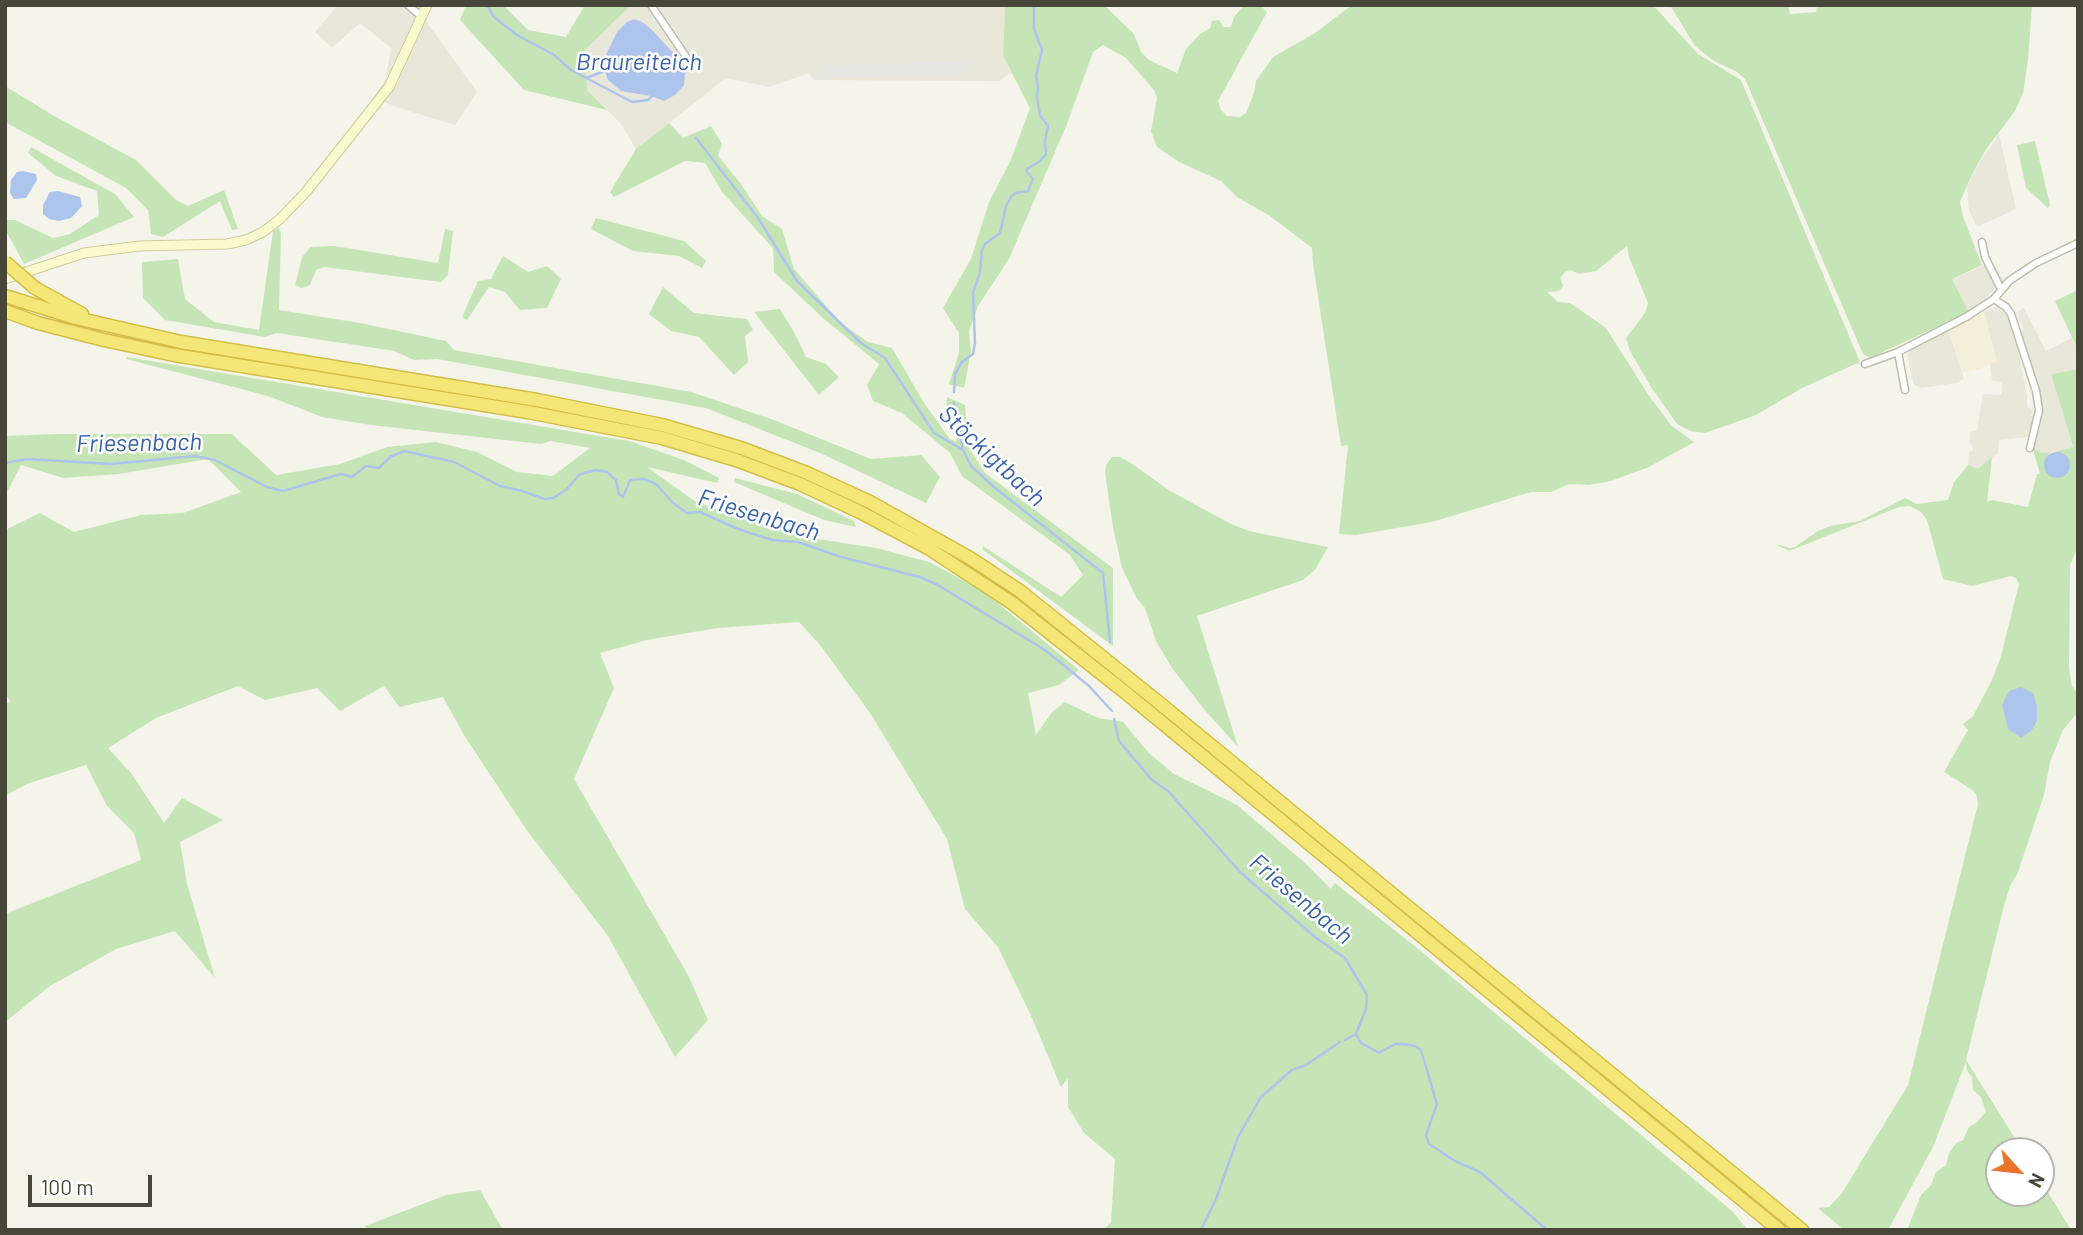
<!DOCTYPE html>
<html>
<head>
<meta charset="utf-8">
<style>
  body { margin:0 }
  #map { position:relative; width:2083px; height:1235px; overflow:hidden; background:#f4f4eb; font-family:Barlow,sans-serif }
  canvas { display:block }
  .frame { position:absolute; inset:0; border:7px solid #484639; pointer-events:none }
  .north { position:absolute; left:1985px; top:1137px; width:70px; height:70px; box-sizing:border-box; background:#fff; border:2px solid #b6b5b0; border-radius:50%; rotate:117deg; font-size:19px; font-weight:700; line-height:28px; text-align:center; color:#484639 }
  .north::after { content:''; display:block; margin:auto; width:24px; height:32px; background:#eb742c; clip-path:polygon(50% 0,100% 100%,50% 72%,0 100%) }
  .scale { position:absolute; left:28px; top:1175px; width:124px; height:32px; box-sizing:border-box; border:4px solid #484639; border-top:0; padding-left:9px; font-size:21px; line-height:24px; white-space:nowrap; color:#484639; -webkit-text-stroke:5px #fff; paint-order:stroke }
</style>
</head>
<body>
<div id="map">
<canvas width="2083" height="1235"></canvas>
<div class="frame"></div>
<div class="north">N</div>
<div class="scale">100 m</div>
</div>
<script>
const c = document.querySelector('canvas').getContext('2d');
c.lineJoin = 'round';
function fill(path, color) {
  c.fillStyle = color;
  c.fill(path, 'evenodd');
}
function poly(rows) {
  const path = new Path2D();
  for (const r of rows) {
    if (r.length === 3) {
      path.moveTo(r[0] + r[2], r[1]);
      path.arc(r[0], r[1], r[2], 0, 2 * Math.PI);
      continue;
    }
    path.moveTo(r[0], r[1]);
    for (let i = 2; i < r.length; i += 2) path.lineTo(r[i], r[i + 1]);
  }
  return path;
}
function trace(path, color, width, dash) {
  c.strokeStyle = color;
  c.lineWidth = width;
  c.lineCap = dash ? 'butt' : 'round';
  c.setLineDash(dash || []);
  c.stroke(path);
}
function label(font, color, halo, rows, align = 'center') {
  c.font = font + ' Barlow,sans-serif';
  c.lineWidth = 5;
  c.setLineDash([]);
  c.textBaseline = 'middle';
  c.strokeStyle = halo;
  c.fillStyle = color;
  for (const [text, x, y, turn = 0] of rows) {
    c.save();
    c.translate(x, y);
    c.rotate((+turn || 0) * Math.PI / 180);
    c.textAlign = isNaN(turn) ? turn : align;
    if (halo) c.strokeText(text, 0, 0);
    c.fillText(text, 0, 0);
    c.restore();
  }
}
fill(poly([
  [338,5,433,5,426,21,477,92,455,125,396,107,374,97,386,78,391,48,360,23,332,48,315,32],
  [631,5,1005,5,1003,56,1011,73,999,81,814,80,809,73,770,87,726,78,636,149,621,124,587,90,585,50],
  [1999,134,2016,209,1977,227,1969,210,1967,188,1973,172],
  [1992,262,2003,280,1983,302,1969,312,1952,279],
  [1997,306,2004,308,2006,312,2018,349,2027,396,2027,407,2033,409,2031,416,2035,417,2029,437,1999,440,1998,453,1978,469,1971,468,1968,465,1969,452,1972,451,1973,446,1970,443,1970,432,1977,430,1983,394,2002,395,2002,382,1992,381,1990,363,1997,362,1984,312],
  [2024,308,2046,351,2072,338,2078,350,2078,369,2051,374,2073,448,2050,453,2042,453,2034,450,2042,399,2020,334,2023,329,2017,312],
  [1948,329,1964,378,1957,383,1921,388,1914,385,1907,356,1909,348]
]), '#e8e7da');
fill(poly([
  [1984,312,1997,362,1990,363,1983,368,1962,373,1948,329]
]), '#f4efd8');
fill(poly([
  [466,5,503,5,528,30,566,37,585,5,631,5,585,50,587,90,607,110,524,90,460,20],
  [1005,5,1104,5,1134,34,1141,52,1149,60,1177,73,1186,49,1200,34,1210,28,1212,21,1219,20,1223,27,1231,27,1234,17,1244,5,1260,5,1267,12,1218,101,1221,110,1227,116,1240,117,1246,113,1254,93,1256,81,1273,57,1315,33,1352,5,1653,5,1698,54,1741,80,1860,362,1802,388,1756,415,1705,433,1690,431,1677,424,1651,387,1630,351,1626,338,1645,313,1648,303,1629,257,1627,246,1596,271,1579,274,1571,270,1565,272,1560,278,1563,286,1559,291,1547,292,1558,302,1570,303,1606,328,1649,396,1672,426,1694,442,1649,467,1611,481,1589,485,1569,484,1551,492,1531,492,1432,522,1356,535,1339,534,1348,445,1341,446,1313,264,1312,248,1270,216,1237,197,1221,181,1179,162,1157,147,1151,131,1157,98,1154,90,1126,58,1103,45,1093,52,1067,124,1009,259,978,306,969,331,971,351,964,388,949,384,959,353,959,333,943,308,971,259,989,202,1010,162,1030,108,1003,56],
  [1670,5,1788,5,1790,14,1816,12,1817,5,2032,5,2028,60,2023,93,2015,111,1987,148,1973,172,1960,202,1963,217,1982,265,1952,279,1969,312,1870,358,1863,354,1745,79,1737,72,1714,61,1695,46],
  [5,86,54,116,136,160,176,200,188,206,224,190,238,229,232,230,220,201,163,237,151,234,148,210,126,188,5,122],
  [669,123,683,138,711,126,722,144,718,156,741,184,762,216,782,229,794,269,841,323,868,342,892,348,924,403,950,439,957,442,946,409,947,397,965,405,969,448,985,473,1113,568,1113,646,982,549,983,546,1061,597,1083,575,1070,555,962,476,950,453,902,413,873,401,867,385,879,364,824,319,774,272,773,248,722,192,705,163,685,161,614,197,610,192,636,149],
  [2035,141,2050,205,2048,208,2026,188,2017,145],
  [31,147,115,194,134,217,24,264,5,229,5,220,15,220,53,238,70,234,99,215,97,191,56,176,28,153],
  [596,218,684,241,706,261,702,268,679,256,633,251,591,229],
  [278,228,281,232,279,310,360,323,446,341,454,350,691,392,774,420,871,459,921,455,940,477,926,503,820,453,706,408,437,359,414,360,394,351,277,333,265,337,165,320,143,298,142,262,178,259,185,299,214,322,259,330,273,231],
  [445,229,453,231,448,275,441,282,324,267,316,270,310,285,302,288,295,285,302,257,311,247,335,246,438,263],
  [503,256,528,272,547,266,561,279,547,308,520,310,505,292,489,287,467,320,462,317,478,281,491,279],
  [663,287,694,313,747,319,753,330,745,336,748,362,734,375,699,337,671,331,649,314],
  [2078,290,2078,350,2055,301],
  [780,309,794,332,806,357,826,364,839,377,819,395,754,312],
  [127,357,629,441,684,460,719,478,717,483,647,467,696,502,805,537,876,548,929,562,982,590,1079,670,1059,685,1028,693,1036,735,1052,712,1065,702,1098,718,1123,722,1149,753,1174,774,1237,805,1305,863,1331,889,1335,883,1417,948,1732,1211,1748,1230,1104,1230,1111,1222,1115,1159,1084,1133,1068,1107,1068,1078,1061,1087,1032,1018,998,947,965,909,947,839,870,713,820,645,799,622,717,628,647,640,600,653,614,688,574,779,688,975,708,1020,675,1057,608,936,526,829,464,735,443,697,399,707,384,686,340,711,317,688,265,700,238,686,156,718,108,748,131,773,164,823,182,798,223,820,180,842,187,884,215,978,175,931,116,949,50,986,5,1022,5,914,141,860,134,833,107,806,86,765,27,784,5,796,5,704,11,701,5,695,5,530,40,513,74,532,141,515,183,513,241,492,208,459,119,474,63,478,21,465,5,496,5,436,58,434,232,434,276,475,340,464,387,447,436,442,477,452,517,472,553,476,590,448,551,441,541,444,371,425,322,417,268,396,126,359],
  [2078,369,2078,547,2070,565,2069,668,2072,686,2078,695,2078,712,2063,730,2050,762,2044,795,2018,872,2010,886,2003,909,1966,1060,2023,1151,1999,1151,1999,1193,2041,1193,2041,1181,2071,1230,1907,1230,1921,1195,1931,1185,1936,1172,1946,1165,1949,1153,1956,1143,1963,1140,1969,1127,1977,1122,1986,1112,1981,1097,1973,1090,1972,1077,1967,1071,1966,1062,1933,1147,1888,1230,1844,1230,1818,1208,1829,1207,1842,1193,1908,1085,1978,804,1976,794,1972,790,1944,772,1968,730,1963,724,1973,716,1992,680,2001,656,2019,584,2016,578,2011,576,1972,586,1943,579,1927,520,1921,512,1910,506,1899,507,1789,551,1775,544,1790,548,1795,547,1818,531,1830,526,1860,521,1905,498,1917,504,1948,500,1954,482,1968,465,1978,469,1992,457,1987,502,1992,500,2028,507,2037,474,2040,474,2032,446,2038,423,2034,449,2042,453,2050,453,2047,458,2063,454,2055,452,2073,447,2051,374],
  [1112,457,1120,457,1131,463,1170,491,1231,524,1249,531,1328,547,1315,570,1303,580,1197,616,1238,747,1203,708,1172,668,1156,641,1145,608,1137,599,1122,568,1113,528,1105,472,1106,465],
  [735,478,797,494,854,521,856,527,824,520,734,482],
  [480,1190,503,1230,366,1230,365,1226,446,1195]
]), '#c6e5b7');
fill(poly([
  [970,62,970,75,826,78,820,65]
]), '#e6e6e2');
fill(poly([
  [634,19,642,22,652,30,686,67,684,85,675,95,664,101,651,96,621,91,608,80,605,71,606,55,617,32,627,22],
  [23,171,36,174,37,180,26,198,14,199,10,193,11,180,17,172],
  [58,191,80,197,82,206,71,218,59,221,49,219,43,214,43,205,50,192],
  [2057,465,13],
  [2021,687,2033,693,2037,706,2037,721,2032,730,2021,738,2008,729,2002,705,2009,691]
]), '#adc4ec');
trace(poly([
  [487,5,494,17,517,35,554,55,571,70,632,102,648,100,652,96],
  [586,78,605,71],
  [696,138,758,218,797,281,861,343,885,358,934,433,963,450,971,466,995,488,1103,573,1110,642],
  [954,392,955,374,962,362,973,354,975,343,973,293,980,272,982,250,985,244,1000,233,1006,206,1011,197,1015,193,1028,191,1033,179,1026,171,1027,169,1040,161,1046,154,1045,141,1048,126,1040,115,1037,97,1038,86,1036,76,1042,50,1034,29,1034,5],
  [954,403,963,450],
  [5,463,27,459,111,464,195,456,215,460,267,487,283,491,341,474,352,477,366,466,379,468,390,457,404,451,454,462,500,486,522,491,545,499,553,498,566,490,580,474,596,470,607,472,616,480,619,494,623,497,630,480,644,479,656,484,673,503,687,513,700,512,738,529,772,540,798,542,841,557,920,577,936,584,1045,650,1089,686,1112,711],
  [1114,719,1119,741,1152,780,1168,791,1241,873,1315,937,1345,958,1367,995,1366,1009,1356,1034,1361,1043,1379,1053,1395,1044,1405,1044,1415,1046,1421,1050,1437,1104,1426,1135,1429,1144,1455,1161,1480,1172,1547,1230],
  [1345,1040,1356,1034],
  [1201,1230,1216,1199,1238,1137,1261,1097,1292,1070,1306,1065,1340,1042]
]), '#adc4ec', 2.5);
const street = poly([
  [408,5,421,16],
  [651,5,691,64],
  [1982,242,1985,257,2001,289],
  [1994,299,2006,307,2011,314,2036,391,2039,410,2030,448],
  [1898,352,1905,390],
  [1865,364,1898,352,1966,317,1994,299,2009,281,2036,263,2078,243]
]);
const secondary = poly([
  [5,279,84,253,139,246,227,244,246,240,263,232,280,219,306,192,389,87,427,5]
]);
const highway = poly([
  [35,288,82,314],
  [5,296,76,318,181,342,537,400,662,425,741,448,807,473,870,502,970,558,1020,591,1157,701,1802,1230],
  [5,311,38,323,104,340,174,355,528,412,662,438,736,460,800,484,862,513,928,548,1012,603,1126,693,1779,1230]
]);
trace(street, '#bfbdae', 9);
trace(secondary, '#cecc9c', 11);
trace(highway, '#d3bf47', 15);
trace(street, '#fff', 6);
trace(secondary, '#fbfacf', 9);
trace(highway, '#f4e677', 12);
const highwayBridge = poly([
  [5,262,35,288]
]);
trace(highwayBridge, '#d3bf47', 15, []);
trace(highwayBridge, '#f4e677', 12);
label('italic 24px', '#3962ad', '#fff', [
  ["Braureiteich",639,62],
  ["Friesenbach",139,443,-1],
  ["Stöckigtbach",992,456,43],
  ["Friesenbach",759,515,17],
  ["Friesenbach",1301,899,40]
]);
</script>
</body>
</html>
